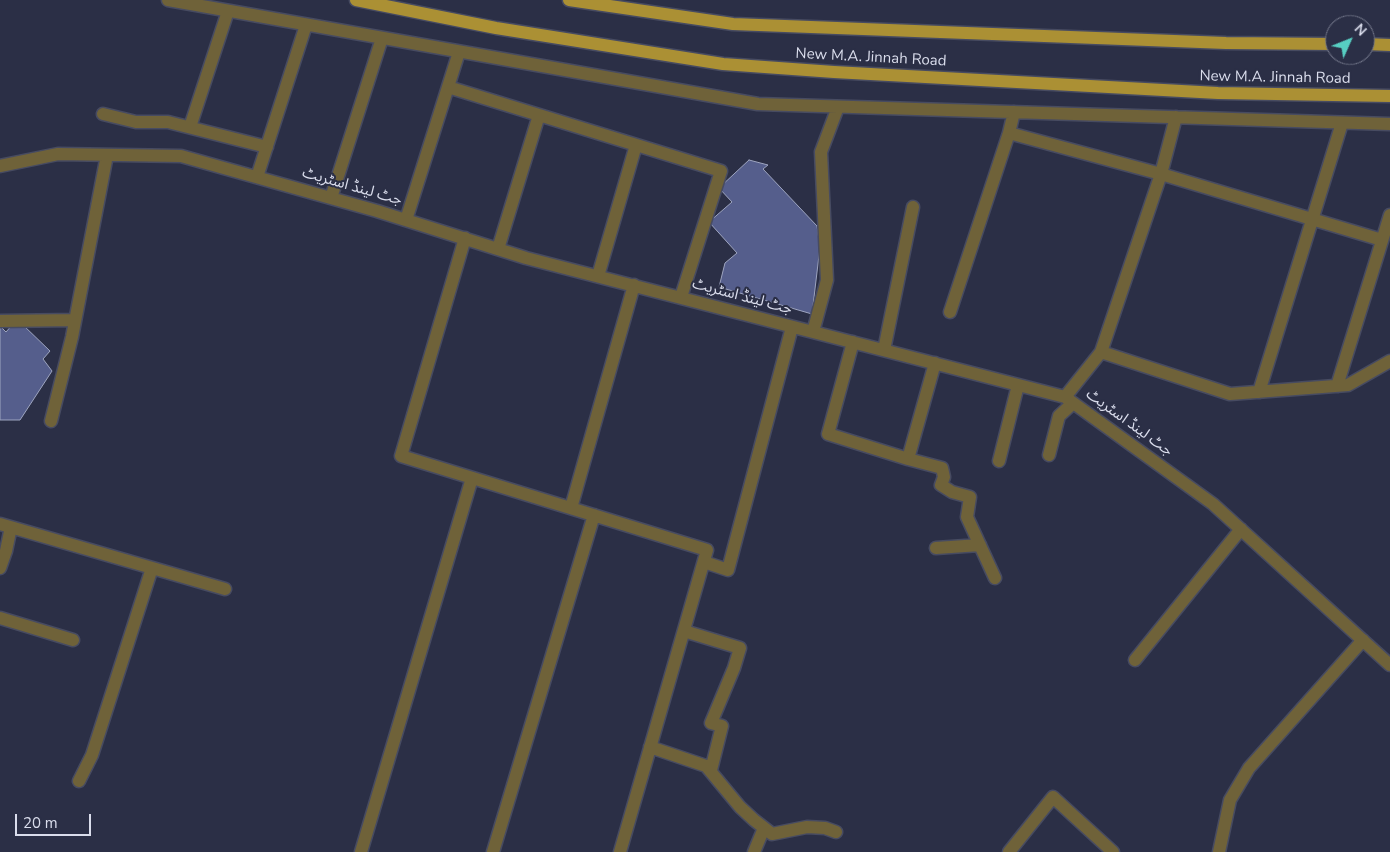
<!DOCTYPE html>
<html>
<head>
<meta charset="utf-8">
<style>
  body { margin:0 }
  #map { position:relative; width:1390px; height:852px; overflow:hidden; background:#2b2f46; font-family:"Nunito Sans",sans-serif }
  canvas { display:block }
  .north { position:absolute; left:1325px; top:15px; width:50px; height:50px; box-sizing:border-box; background:#2b2f46; border:1px solid #717588; border-radius:50%; rotate:46deg; font-size:14px; font-weight:700; line-height:20px; text-align:center; color:#daddec }
  .north::after { content:''; display:block; margin:auto; width:18px; height:22px; background:#57cec2; clip-path:polygon(50% 0,100% 100%,50% 72%,0 100%) }
  .scale { position:absolute; left:15px; top:814px; width:76px; height:22px; box-sizing:border-box; border:2px solid #daddec; border-top:0; padding-left:6px; font-size:15px; line-height:18px; white-space:nowrap; color:#daddec; -webkit-text-stroke:4px #2b2f46; paint-order:stroke }
</style>
</head>
<body>
<div id="map">
<canvas width="1390" height="852"></canvas>
<div class="north">N</div>
<div class="scale">20 m</div>
</div>
<script>
const c = document.querySelector('canvas').getContext('2d');
c.lineJoin = 'round';
function fill(path, color) {
  c.fillStyle = color;
  c.fill(path, 'evenodd');
}
function poly(rows) {
  const path = new Path2D();
  for (const r of rows) {
    path.moveTo(r[0], r[1]);
    for (let i = 2; i < r.length; i += 2) path.lineTo(r[i], r[i + 1]);
  }
  return path;
}
function trace(path, color, width, dash) {
  c.strokeStyle = color;
  c.lineWidth = width;
  c.lineCap = dash ? 'butt' : 'round';
  c.setLineDash(dash || []);
  c.stroke(path);
}
function label(font, color, halo, rows, align = 'center') {
  c.font = font + ' "Nunito Sans","Noto Sans Arabic",sans-serif';
  c.lineWidth = 4;
  c.setLineDash([]);
  c.textBaseline = 'middle';
  c.strokeStyle = halo;
  c.fillStyle = color;
  for (const [text, x, y, turn = 0] of rows) {
    c.save();
    c.translate(x, y);
    c.rotate((+turn || 0) * Math.PI / 180);
    c.textAlign = isNaN(turn) ? turn : align;
    if (halo) c.strokeText(text, 0, 0);
    c.fillText(text, 0, 0);
    c.restore();
  }
}
const building = poly([
  [749,160,768,165,763,169,817,226,820,247,812,314,719,287,725,263,737,253,709,222,732,202,719,188,749,160],
  [13,324,22,324,50,351,43,359,52,371,20,420,0,420,0,326,6,332,13,324]
]);
fill(building, '#555e8c');
trace(building, '#9ea5c0', 1);
const minor = poly([
  [168,0,758,104,1390,124],
  [448,87,721,171,681,297],
  [103,114,136,122,168,122,267,147],
  [190,127,228,11],
  [1009,133,1161,174,1382,240],
  [0,166,58,154,181,156,377,211,526,258,1065,397,1213,504,1390,665],
  [257,177,306,25],
  [331,198,382,38],
  [406,220,459,52],
  [465,238,401,456,707,550,620,852],
  [498,249,539,115],
  [598,276,636,145],
  [950,312,1009,133,1014,112],
  [0,321,75,320],
  [813,332,827,280,821,152,838,107],
  [853,342,828,434,908,459,935,363],
  [884,350,913,207],
  [1101,352,1230,394,1348,385,1390,361],
  [1337,386,1390,215],
  [1259,392,1342,123],
  [1065,397,1101,352,1161,174,1176,117],
  [51,421,72,337,107,155],
  [1049,455,1059,416,1073,403],
  [908,459,942,468,944,477,941,485,952,492,970,497,967,517,995,578],
  [999,461,1018,385],
  [571,508,634,285],
  [0,524,225,589],
  [936,548,980,545],
  [704,562,728,570,792,327],
  [0,568,6,551,11,527],
  [0,618,73,640],
  [684,631,740,648,734,668,711,723,722,726,711,770],
  [1135,660,1241,529],
  [650,747,706,766,740,807,754,820,772,834,807,827,825,828,836,832],
  [79,781,92,755,152,568],
  [361,852,472,478],
  [493,852,594,515],
  [754,852,764,828],
  [1009,852,1053,797,1113,852],
  [1219,852,1230,800,1249,768,1363,640]
]);
const major = poly([
  [356,0,496,28,723,64,834,72,1218,93,1390,96],
  [569,0,733,24,1226,43,1335,44],
  [1365,44,1390,45]
]);
trace(minor, '#474b61', 15);
trace(major, '#474b61', 15);
trace(minor, '#6f6239', 12);
trace(major, '#ab9034', 12);
label('15px', '#daddec', '#2b2f46', [
  ["New M.A. Jinnah Road",871,58,3],
  ["New M.A. Jinnah Road",1275,78,1],
  ["جٹ لینڈ اسٹریٹ",352,187,16],
  ["جٹ لینڈ اسٹریٹ",742,297,15],
  ["جٹ لینڈ اسٹریٹ",1129,423,36]
]);
</script>
</body>
</html>
